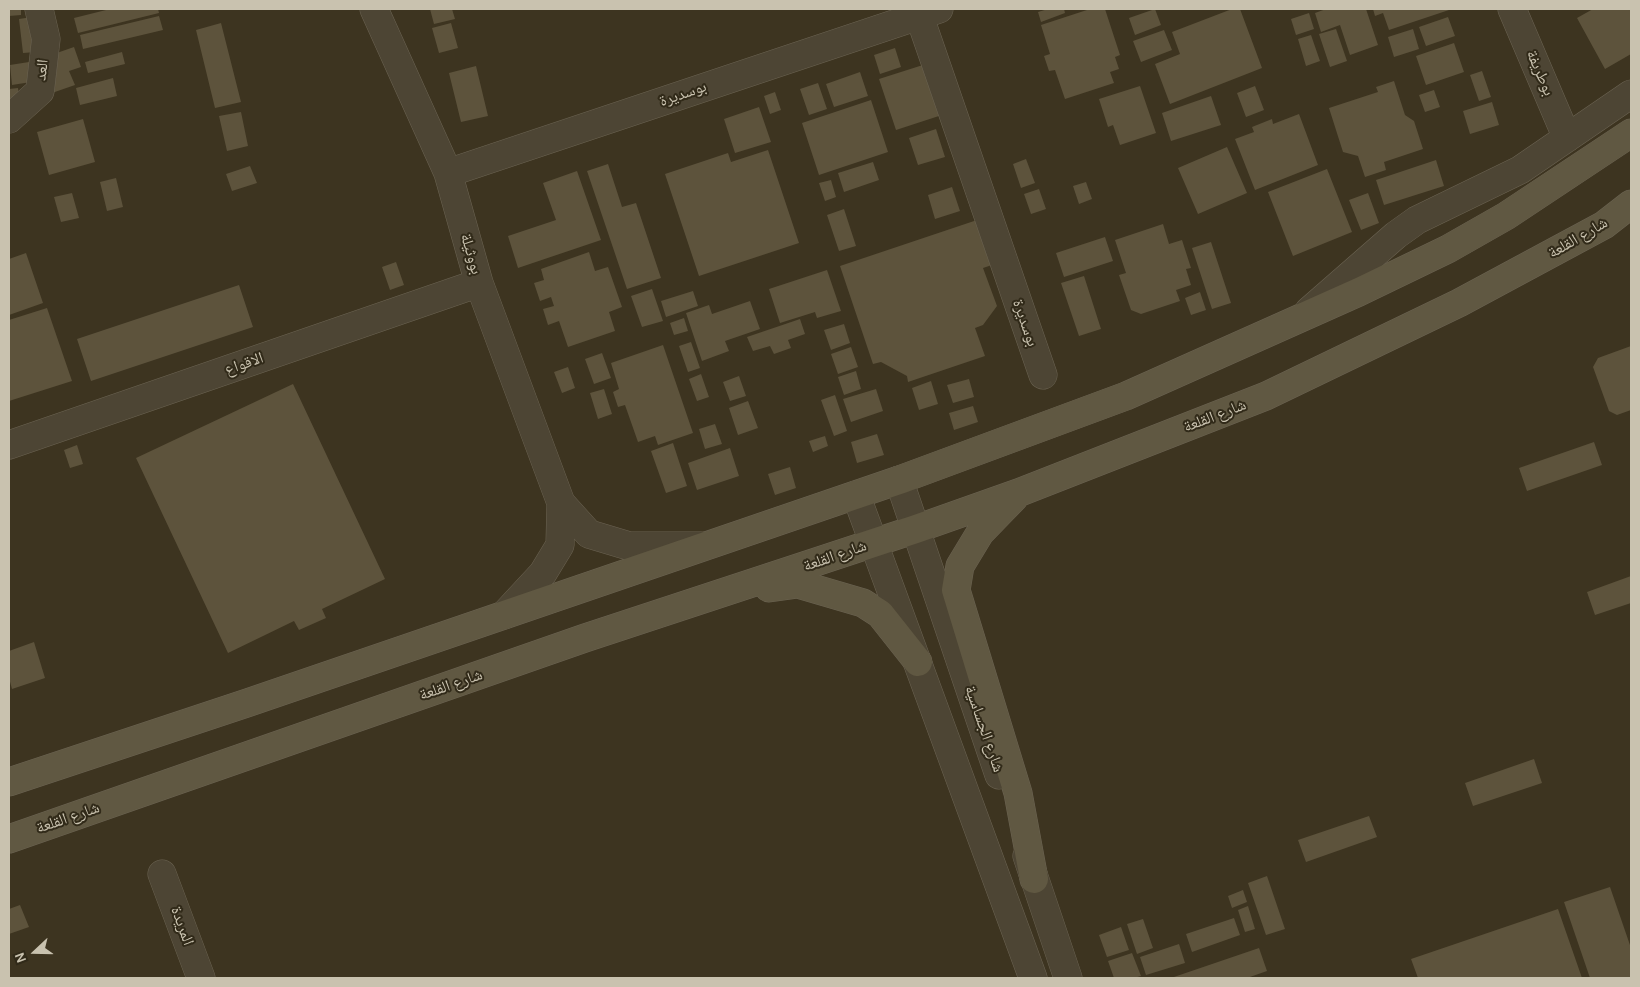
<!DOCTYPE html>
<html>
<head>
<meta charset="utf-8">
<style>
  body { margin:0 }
  #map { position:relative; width:1640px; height:987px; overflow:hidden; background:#3d3420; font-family:Karla,sans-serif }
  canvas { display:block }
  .frame { position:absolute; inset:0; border:10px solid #c9c2af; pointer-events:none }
  .north { position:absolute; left:10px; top:927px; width:50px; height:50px; -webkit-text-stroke:4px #312a19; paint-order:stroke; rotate:249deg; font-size:14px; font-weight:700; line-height:20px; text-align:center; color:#c9c2af }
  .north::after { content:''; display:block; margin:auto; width:18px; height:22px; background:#c9c2af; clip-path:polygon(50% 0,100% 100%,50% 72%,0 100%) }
</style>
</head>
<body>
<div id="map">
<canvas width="1640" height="987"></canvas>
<div class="frame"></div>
<div class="north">N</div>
</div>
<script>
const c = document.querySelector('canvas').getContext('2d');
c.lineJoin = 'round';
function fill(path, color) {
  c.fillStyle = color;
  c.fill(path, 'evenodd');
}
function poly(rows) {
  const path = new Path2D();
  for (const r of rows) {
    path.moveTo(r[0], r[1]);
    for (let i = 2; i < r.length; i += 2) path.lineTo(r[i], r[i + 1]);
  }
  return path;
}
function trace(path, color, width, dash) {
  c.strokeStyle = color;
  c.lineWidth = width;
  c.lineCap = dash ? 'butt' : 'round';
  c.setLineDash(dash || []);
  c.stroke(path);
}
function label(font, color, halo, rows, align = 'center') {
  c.font = font + ' Karla,"Noto Naskh Arabic",sans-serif';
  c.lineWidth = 4;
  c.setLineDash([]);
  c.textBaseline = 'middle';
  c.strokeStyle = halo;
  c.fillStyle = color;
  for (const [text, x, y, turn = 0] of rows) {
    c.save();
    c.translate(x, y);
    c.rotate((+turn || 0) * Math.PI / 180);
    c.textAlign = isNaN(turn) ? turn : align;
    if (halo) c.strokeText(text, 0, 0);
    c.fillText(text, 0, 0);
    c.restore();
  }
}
fill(poly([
  [9,9,21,9,21,15,9,16],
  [110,9,158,9,159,13,78,33,74,18],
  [430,9,452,9,455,19,434,24],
  [1048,9,1064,9,1065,13,1041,22,1038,12],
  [1090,9,1105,9,1120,55,1115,57,1119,69,1110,72,1114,83,1065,99,1055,70,1049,71,1044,56,1050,54,1041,25],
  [1155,9,1161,25,1135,35,1129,18],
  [1232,9,1240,9,1262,68,1170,104,1155,64,1180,54,1172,32],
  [1326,9,1366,9,1378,45,1350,55,1340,25,1321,32,1315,13],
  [1373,9,1452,9,1389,30,1383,13,1375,16],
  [1593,9,1631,9,1631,54,1605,69,1577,18],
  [1309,13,1314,29,1296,35,1291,19],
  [159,16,163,30,83,49,80,35],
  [32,17,36,52,23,53,19,19],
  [1448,17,1455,36,1426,46,1419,27],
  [221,23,241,102,215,108,196,30],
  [451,23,458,48,439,53,432,28],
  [1336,29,1347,61,1330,67,1319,34],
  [1413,29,1419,49,1394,57,1388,37],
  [1164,30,1172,50,1141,62,1133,41],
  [1311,35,1320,61,1306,66,1298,39],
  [1454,43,1464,72,1426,85,1416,56],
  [74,47,81,67,69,71,75,85,49,94,51,55],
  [895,48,901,67,880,74,874,55],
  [122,52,125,64,88,73,85,62],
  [29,62,31,82,12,85,10,65],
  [926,64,942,115,896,130,879,79],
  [476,66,488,116,461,122,449,73],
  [1482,71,1491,97,1479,101,1470,75],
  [860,72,868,96,834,107,826,84],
  [113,78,117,96,80,105,76,88],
  [1394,81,1405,115,1414,121,1423,149,1384,162,1386,170,1365,177,1358,156,1343,152,1329,108,1378,92,1376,87],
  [818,83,827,109,809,115,800,89],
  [1140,86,1156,133,1120,145,1113,125,1108,127,1099,99],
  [1255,86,1264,110,1246,117,1237,93],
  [18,88,20,105,9,107,9,89],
  [1434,90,1440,107,1425,112,1419,95],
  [775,92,781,110,770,114,764,96],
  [1211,96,1221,125,1171,141,1162,113],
  [871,100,888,152,819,175,802,123],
  [1492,102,1499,125,1470,134,1463,111],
  [759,107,771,142,735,153,724,119],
  [241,112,248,146,227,151,219,116],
  [1299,114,1318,165,1255,190,1235,139,1254,132,1252,127,1272,119,1273,124],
  [83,119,95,162,49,175,37,132],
  [936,129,945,157,918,165,909,138],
  [1227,147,1247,193,1198,214,1178,168],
  [768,150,799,243,699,276,665,174,728,153,731,162],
  [1026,159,1035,183,1021,188,1013,164],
  [1436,160,1444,186,1384,205,1376,180],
  [873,162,879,180,844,192,838,173],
  [608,164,622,207,636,203,661,278,627,289,587,171],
  [250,166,257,183,232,191,226,174],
  [1327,169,1352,232,1293,256,1268,192],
  [577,171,601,240,518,268,508,236,556,220,543,183],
  [116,178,123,207,107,211,100,182],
  [831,180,836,197,825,201,819,183],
  [1086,182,1092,199,1079,204,1073,186],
  [952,187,960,211,935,219,928,195],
  [1039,189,1046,209,1031,214,1024,194],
  [72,193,79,218,61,222,54,197],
  [1368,193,1379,223,1361,230,1349,200],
  [844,209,856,246,839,251,827,215],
  [983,218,998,263,983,268,997,306,983,325,975,328,985,356,908,382,907,376,881,362,873,364,840,266],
  [1163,224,1169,244,1182,240,1191,268,1186,269,1191,285,1176,290,1180,301,1141,314,1131,310,1119,275,1126,273,1115,240],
  [1105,237,1113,261,1064,277,1056,253],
  [1211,242,1231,303,1212,309,1192,248],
  [589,252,595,271,608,267,622,307,609,312,615,331,568,347,559,321,548,325,543,309,554,306,551,297,540,301,534,283,544,280,541,269],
  [26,253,43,303,9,315,9,259],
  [396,262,404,285,390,290,382,267],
  [827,270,841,311,817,318,815,312,780,323,769,289],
  [1084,276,1101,329,1079,336,1061,283],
  [239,285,253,327,91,381,77,339],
  [652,289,663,321,642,327,631,296],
  [693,291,698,306,666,317,661,301],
  [1200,292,1206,310,1191,315,1185,298],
  [750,301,760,329,725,341,729,351,702,361,686,313,709,305,712,314],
  [47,308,72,381,9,401,9,320],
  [684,318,688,331,674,335,670,323],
  [800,319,805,334,788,340,791,348,774,354,770,346,753,351,747,337],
  [844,324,850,343,831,350,824,330],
  [691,342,700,368,688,372,679,346],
  [663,345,693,433,658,445,655,436,638,442,625,405,618,407,613,392,619,389,611,363],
  [1631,346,1631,410,1617,415,1609,411,1593,367,1598,358],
  [851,347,858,367,838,374,831,354],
  [602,353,611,378,594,384,585,359],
  [568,367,575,388,562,393,554,372],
  [856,371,861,389,844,395,838,377],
  [701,374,709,397,697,401,689,379],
  [739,376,746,396,730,401,723,382],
  [969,379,974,397,953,403,947,385],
  [931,381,938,404,919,410,912,388],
  [293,384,385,579,322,609,326,618,299,630,294,621,228,653,136,458],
  [604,389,612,414,598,419,590,393],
  [876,389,883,411,851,422,843,399],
  [835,395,847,431,834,436,821,400],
  [748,401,758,428,738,435,729,408],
  [973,406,978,422,954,430,949,413],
  [715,424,722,444,705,449,699,429],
  [877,434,884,455,857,463,851,442],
  [825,436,828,446,813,452,809,441],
  [1594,442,1602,465,1527,491,1519,468],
  [673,443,687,486,666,493,651,451],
  [77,445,83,464,70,468,64,450],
  [730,448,739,476,697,490,688,463],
  [790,467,796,488,775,495,768,474],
  [1631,576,1631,603,1595,615,1587,592],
  [34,642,45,678,12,689,9,678,9,651],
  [1534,759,1542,783,1473,806,1465,783],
  [1369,816,1377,837,1306,862,1298,840],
  [1267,876,1285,929,1266,935,1248,883],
  [1610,887,1631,948,1631,978,1590,978,1564,902],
  [1243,890,1247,902,1232,908,1228,896],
  [20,905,29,927,9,934,9,909],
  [1248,906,1255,929,1245,932,1238,910],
  [1558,909,1582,978,1418,978,1411,959],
  [1234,918,1240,935,1192,952,1186,934],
  [1143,919,1153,948,1137,954,1127,924],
  [1121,927,1129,950,1107,957,1099,935],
  [1179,944,1185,963,1146,975,1140,957],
  [1259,948,1267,971,1247,978,1171,978],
  [1132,953,1141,976,1134,978,1114,978,1108,961]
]), '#5d533c');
const minor = poly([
  [374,9,448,173,479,283,561,503,560,545,543,573,504,615],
  [1512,9,1567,138],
  [919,15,1043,375],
  [9,119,40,91,46,39,39,9],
  [448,173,939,9],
  [1309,311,1396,235,1417,220,1520,170,1631,94],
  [9,445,479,283],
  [561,503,589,534,629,546,701,546],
  [162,874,201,978]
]);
const tertiary = poly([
  [899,480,999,775],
  [856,495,1033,978],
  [1027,856,1068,978]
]);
const secondary = poly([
  [1014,498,980,533,960,566,956,590,1018,793,1034,879],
  [769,588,798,584,863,603,880,614,918,662],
  [9,782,247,703,899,480,1126,396,1359,292,1448,249,1506,216,1631,133],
  [9,839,585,638,916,529,1018,493,1266,396,1459,303,1604,225,1631,204]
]);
trace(minor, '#6b6352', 29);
trace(tertiary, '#6b6352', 29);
trace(secondary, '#6b6352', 29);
trace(minor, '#4d4534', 28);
trace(tertiary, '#4d4534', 28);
trace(secondary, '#605842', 28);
label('16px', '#c9c2af', '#312a19', [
  ["العد",42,70,-83],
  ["بوطريفة",1540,73,67],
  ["بوسديرة",683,94,-19],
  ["شارع القلعة",1578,238,-30],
  ["بووثيلة",471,254,74],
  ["بوسديرة",1025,323,71],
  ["الاقواع",244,364,-19],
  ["شارع القلعة",1215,416,-21],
  ["شارع القلعة",835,556,-19],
  ["شارع القلعة",451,685,-19],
  ["شارع الجساسية",984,729,71],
  ["شارع القلعة",68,818,-19],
  ["المريدة",182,926,70]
]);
</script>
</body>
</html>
